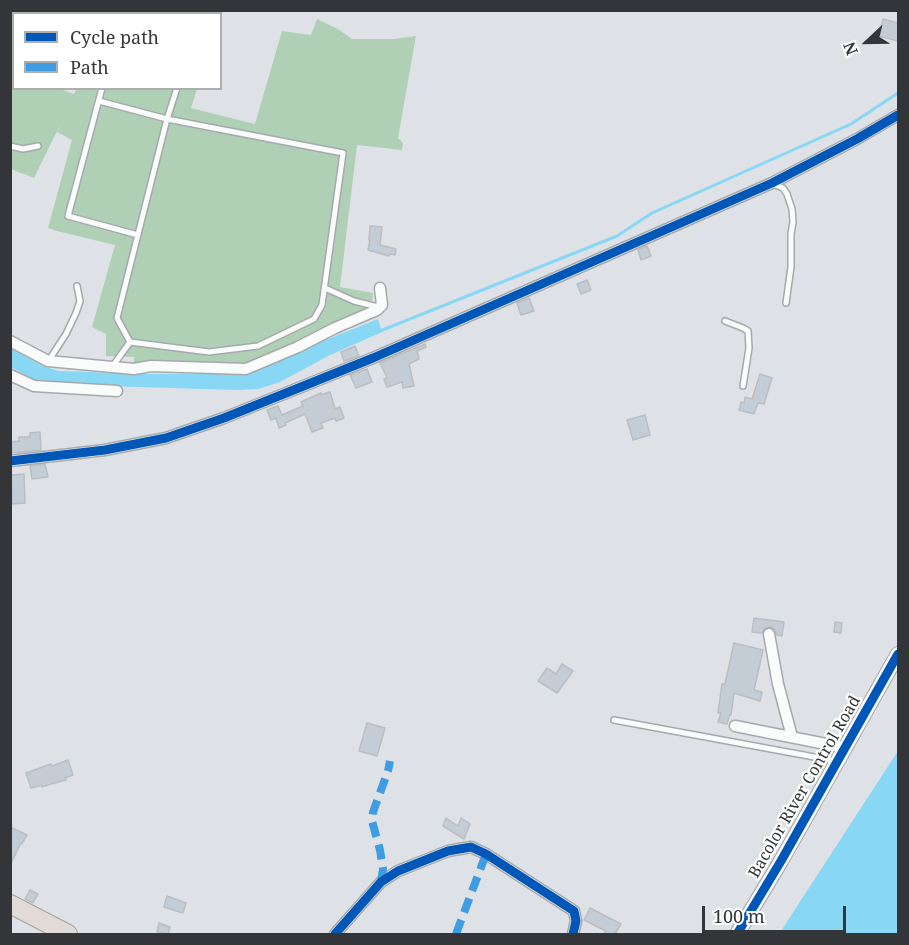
<!DOCTYPE html>
<html>
<head>
<meta charset="utf-8">
<style>
  body { margin:0 }
  #map { position:relative; width:909px; height:945px; overflow:hidden; background:#dee2e6; font-family:"Noto Serif",serif }
  canvas { display:block }
  .frame { position:absolute; inset:0; border:12px solid #333538; pointer-events:none }
  .legend { position:absolute; left:12px; top:12px; width:210px; height:78px; box-sizing:border-box; background:#fff; border:2px solid #adaeaf; margin:0; padding:8px 10px; list-style:none; font-size:18px; color:#333538 }
  .legend li { display:flex; align-items:center; gap:12px; height:30px }
  .legend b { width:30px; border:2px solid #adaeaf }
  .north { position:absolute; left:837px; top:12px; width:60px; height:60px; -webkit-text-stroke:4px #fff; paint-order:stroke; rotate:248deg; font-size:16px; font-weight:700; line-height:24px; text-align:center; color:#333538 }
  .north::after { content:''; display:block; margin:auto; width:21px; height:27px; background:#333538; clip-path:polygon(50% 0,100% 100%,50% 72%,0 100%) }
  .scale { position:absolute; left:702px; top:906px; width:144px; height:27px; box-sizing:border-box; border:3px solid #333538; border-top:0; padding-left:8px; font-size:18px; line-height:21px; white-space:nowrap; color:#333538; -webkit-text-stroke:4px #fff; paint-order:stroke }
</style>
</head>
<body>
<div id="map">
<canvas width="909" height="945"></canvas>
<div class="frame"></div>
<ul class="legend">
<li><b style="height:8px;background:#0057b8"></b>Cycle path</li>
<li><b style="height:8px;background:#3e9de2"></b>Path</li>
</ul>
<div class="north">N</div>
<div class="scale">100 m</div>
</div>
<script>
const c = document.querySelector('canvas').getContext('2d');
c.lineJoin = 'round';
function fill(path, color) {
  c.fillStyle = color;
  c.fill(path, 'evenodd');
}
function poly(rows) {
  const path = new Path2D();
  for (const r of rows) {
    path.moveTo(r[0], r[1]);
    for (let i = 2; i < r.length; i += 2) path.lineTo(r[i], r[i + 1]);
  }
  return path;
}
function trace(path, color, width, dash) {
  c.strokeStyle = color;
  c.lineWidth = width;
  c.lineCap = dash ? 'butt' : 'round';
  c.setLineDash(dash || []);
  c.stroke(path);
}
function label(font, color, halo, rows, align = 'center') {
  c.font = font + ' "Noto Serif",serif';
  c.lineWidth = 4.5;
  c.setLineDash([]);
  c.textBaseline = 'middle';
  c.strokeStyle = halo;
  c.fillStyle = color;
  for (const [text, x, y, turn = 0] of rows) {
    c.save();
    c.translate(x, y);
    c.rotate((+turn || 0) * Math.PI / 180);
    c.textAlign = isNaN(turn) ? turn : align;
    if (halo) c.strokeText(text, 0, 0);
    c.fillText(text, 0, 0);
    c.restore();
  }
}
fill(poly([
  [54,10,223,11,221,17,220,14,56,14],
  [317,19,338,29,352,39,394,39,416,36,398,138,403,143,402,150,357,145,340,287,373,293,371,309,308,338,241,366,134,364,134,357,106,356,106,334,92,327,115,245,57,231,48,228,72,140,57,132,65,115,34,178,11,169,10,69,13,70,14,88,60,89,74,94,77,88,197,89,191,108,255,124,282,31,311,35]
]), '#afd0b4');
fill(poly([
  [378,319,382,332,330,355,280,382,258,389,238,390,104,386,39,383,11,367,10,348,41,365,58,371,149,374,240,374,261,369,303,349],
  [898,751,898,934,779,934]
]), '#88d7f5');
trace(poly([
  [380,331,617,236,652,213,851,124,898,93]
]), '#88d7f5', 3);
const building = poly([
  [883,19,898,23,898,41,879,36,883,19],
  [370,226,382,227,380,245,396,249,395,255,390,254,389,256,368,250,370,240,369,240,370,226],
  [647,246,651,256,641,260,638,250,647,246],
  [587,280,591,290,581,294,577,284,587,280],
  [529,298,534,311,521,315,517,303,529,298],
  [425,344,426,347,417,351,419,359,409,364,414,386,403,388,402,382,387,387,384,379,387,378,380,363,425,344],
  [355,346,359,356,344,361,341,352,355,346],
  [367,369,372,382,356,388,350,375,367,369],
  [760,374,772,378,764,404,758,403,754,414,739,410,741,402,744,403,745,397,752,399,760,374],
  [330,392,335,409,340,407,344,418,336,421,335,418,321,423,323,428,312,432,305,414,285,423,286,425,279,428,276,418,271,420,267,410,278,406,282,415,303,406,301,402,321,393,321,395,330,392],
  [645,415,650,435,633,440,627,420,645,415],
  [40,432,41,450,12,453,11,442,19,441,19,437,30,437,30,433,40,432],
  [45,464,48,477,32,479,30,466,45,464],
  [24,474,25,503,12,504,11,475,24,474],
  [754,618,784,622,782,636,777,635,775,630,771,627,765,628,762,633,752,632,754,618],
  [835,622,842,623,841,633,834,632,835,622],
  [734,643,763,650,754,690,762,692,760,701,734,693,731,715,730,714,727,724,718,722,721,713,718,713,722,684,725,684,734,643],
  [562,664,573,671,557,693,538,681,547,668,556,674,562,664],
  [367,723,385,728,377,756,359,751,367,723],
  [68,760,73,775,65,778,66,780,51,784,42,787,42,785,31,788,26,773,51,764,52,766,68,760],
  [446,818,458,826,461,818,470,824,464,839,443,826,446,818],
  [10,827,27,835,22,844,21,843,10,865,10,827],
  [30,890,38,894,33,903,25,899,30,890],
  [167,896,186,903,183,913,164,907,167,896],
  [590,908,621,924,615,934,604,934,606,931,584,920,590,908],
  [159,923,170,927,168,934,157,932,159,923]
]);
fill(building, '#c4cdd6');
trace(building, '#bbbec1', 1.5);
const service = poly([
  [118,14,119,10],
  [202,14,203,10],
  [102,88,68,216,138,235],
  [99,101,167,119,343,153,322,305,314,319,258,346,209,352,130,342],
  [10,146,23,149,38,146],
  [773,184,783,188,787,194,792,209,793,222,791,234,791,267,786,303],
  [325,288,354,301,378,307],
  [725,321,743,328,748,331,749,348,743,386],
  [130,342,117,318,167,119,177,88],
  [49,360,66,334,76,313,80,301,77,286],
  [112,367,130,342],
  [614,720,836,761]
]);
const minor = poly([
  [10,341,48,361,134,369,151,366,246,369,298,347,335,328,377,310,382,305,380,288],
  [10,375,34,386,117,391],
  [10,461,105,450,166,438,224,418,373,358,772,183,857,139,898,115],
  [769,634,778,684,792,737],
  [735,726,846,748],
  [335,934,381,882,398,871,448,851,471,847,486,854,574,911,576,921,573,934]
]);
const tertiary = poly([
  [737,934,781,861,898,654]
]);
const trunk = poly([
  [10,904,68,934]
]);
trace(service, '#a6a9ac', 8);
trace(minor, '#a6a9ac', 13);
trace(tertiary, '#a6a9ac', 16);
trace(trunk, '#a8a29c', 20);
trace(service, '#fafbfb', 5);
trace(minor, '#fafbfb', 10);
trace(tertiary, '#fafbfb', 14);
trace(trunk, '#e0dbd6', 18);
trace(poly([
  [381,882,383,869,380,850,372,821,373,812,388,771,390,761],
  [456,934,486,854]
]), '#3e9de2', 8, [15, 8]);
trace(poly([
  [10,461,105,450,166,438,224,418,373,358,772,183,857,139,898,115],
  [335,934,381,882,398,871,448,851,471,847,486,854,574,911,576,921,573,934],
  [737,934,781,861,898,654]
]), '#0057b8', 9);
label('16px', '#333538', '#fff', [
  ["Bacolor River Control Road",805,787,-60]
]);
</script>
</body>
</html>
